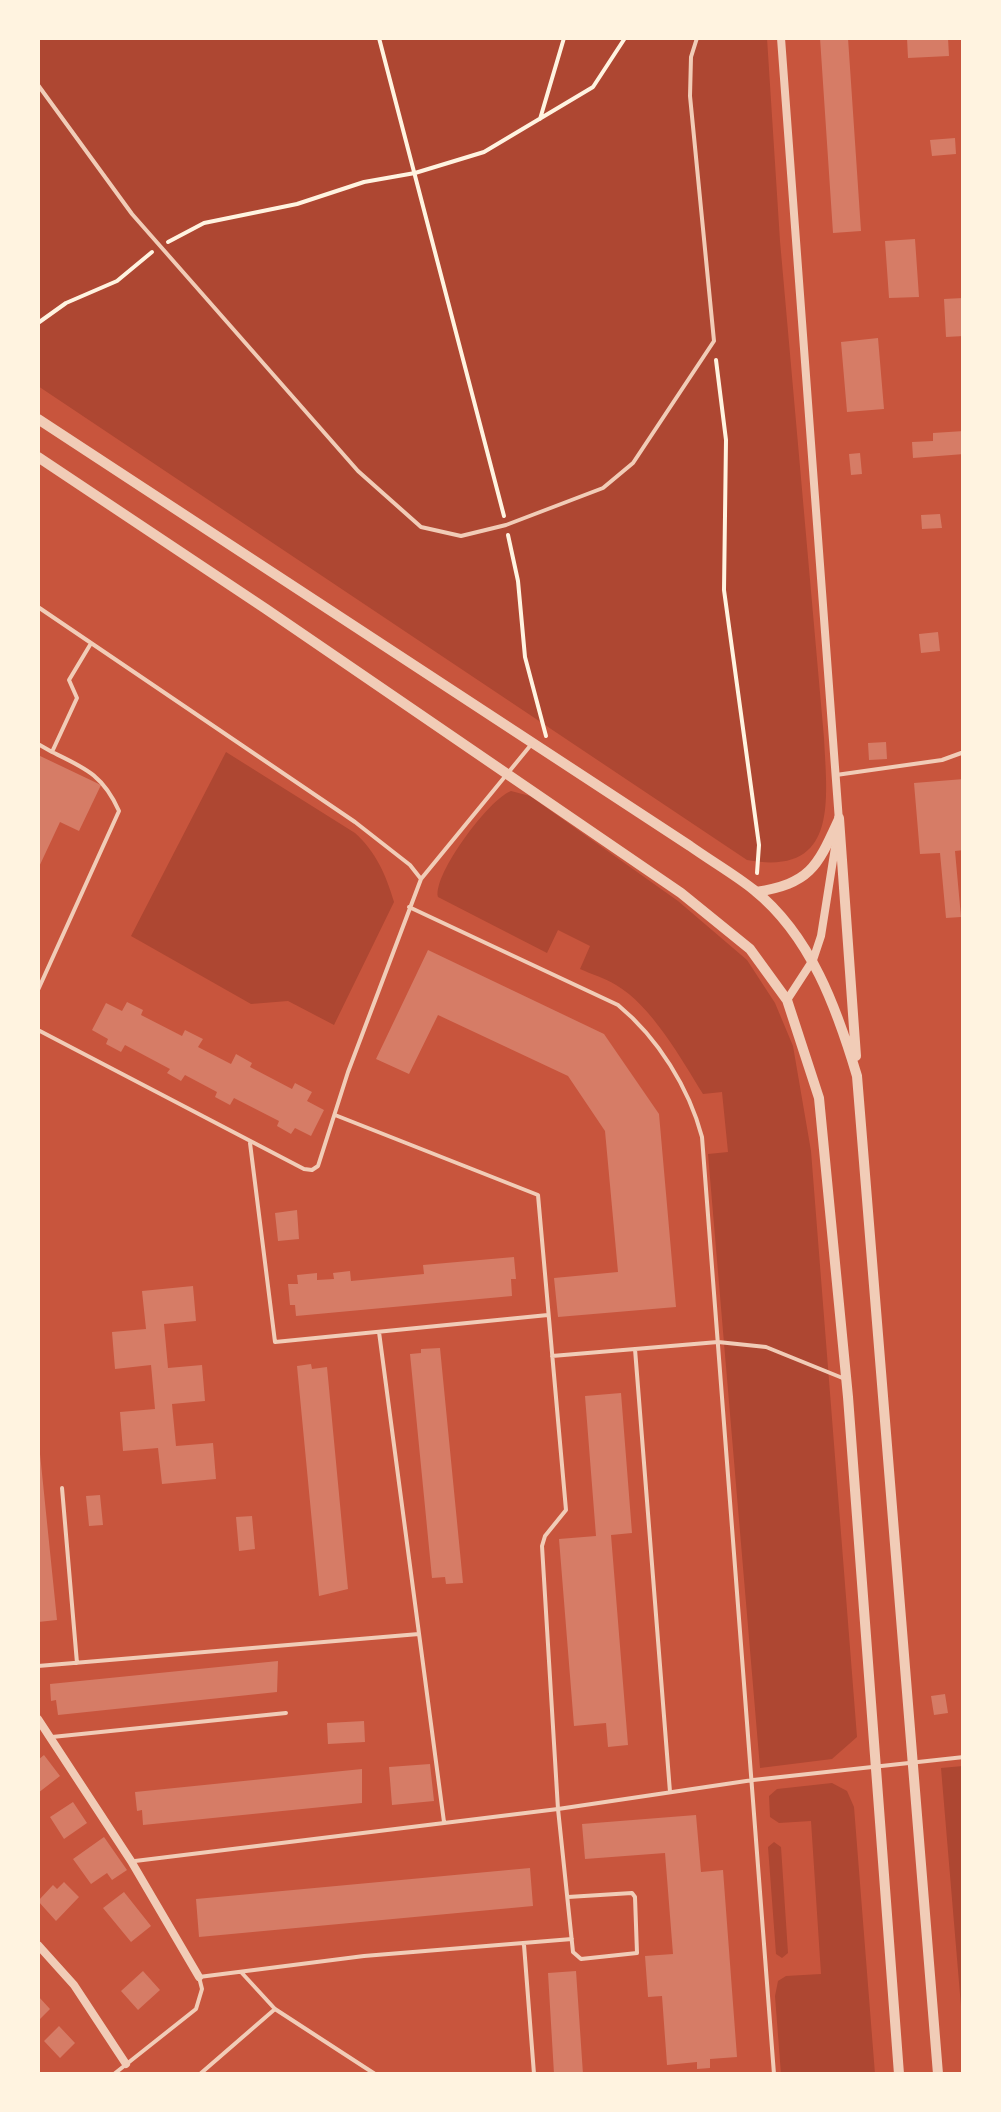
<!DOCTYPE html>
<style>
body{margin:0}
#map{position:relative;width:1001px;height:2112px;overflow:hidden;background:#c8553d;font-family:"Exo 2",sans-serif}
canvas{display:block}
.frame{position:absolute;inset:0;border:40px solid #fff3e0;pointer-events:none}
</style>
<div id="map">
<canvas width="1001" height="2112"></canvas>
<div class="frame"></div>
</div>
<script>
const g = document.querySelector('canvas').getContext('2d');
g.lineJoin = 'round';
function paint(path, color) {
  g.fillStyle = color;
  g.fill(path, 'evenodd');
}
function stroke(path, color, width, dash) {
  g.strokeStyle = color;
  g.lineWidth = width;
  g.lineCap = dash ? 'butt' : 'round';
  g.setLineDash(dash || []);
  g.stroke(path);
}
const green = new Path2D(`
 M38 38H767L780 241 824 738C827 800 839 877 747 860L38 386Z
 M226 752 355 833C376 852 386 875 394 902L334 1025 288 1001 251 1004 131 936Z
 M511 791 530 796 678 901 747 960 775 1003 793 1046 811 1151 857 1737 832 1759 760 1768 708 1154 728 1152 722 1092 703 1094C682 1060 651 1005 616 985 605 978 591 974 580 969L590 946 558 930 547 953 438 897C433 874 489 799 511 791Z
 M963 1766H964L963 2030 941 1768Z
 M832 1783 847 1791 854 1807 875 2074H781L775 1996 778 1981 786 1976 821 1974 811 1821 779 1823 770 1817 769 1796 777 1789Z
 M774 1842 781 1847 788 1953 782 1958 776 1954 768 1847Z`);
const building = new Path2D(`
 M820 38H848L861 231 833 233Z
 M907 38H948L949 56 908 58Z
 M955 138 956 154 932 156 930 140Z
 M915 239 919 297 889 298 885 241Z
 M963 298 964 336 946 337 944 299Z
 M878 338 884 409 847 412 841 342Z
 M964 431V454L913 458 912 442 933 441V433Z
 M860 453 862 474 851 475 849 454Z
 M940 514 942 528 922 529 921 515Z
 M938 632 940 651 921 653 919 634Z
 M886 742 887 759 869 760 868 743Z
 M38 755 101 785 79 831 60 822 38 869Z
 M964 779V850L955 851 961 917 946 918 940 853 920 854 914 783Z
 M428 950 604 1034 659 1114 676 1307 558 1317 554 1278 618 1272 605 1131 568 1076 438 1015 409 1074 376 1059Z
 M127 1002 143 1010 141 1015 182 1036 185 1030 203 1039 198 1047 231 1064 236 1054 252 1063 250 1067 292 1089 295 1083 312 1092 307 1101 324 1110 311 1136 295 1128 291 1134 277 1126 279 1121 234 1098 230 1105 215 1097 217 1092 185 1075 181 1081 167 1073 170 1069 125 1045 121 1052 106 1044 108 1039 92 1030 106 1003 122 1011Z
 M297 1210 299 1239 278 1241 275 1213Z
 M514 1257 516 1279H511L512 1296 296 1316 295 1305H290L288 1284H298L297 1275 317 1273V1280L334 1279 333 1273 350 1271 351 1281 424 1274 423 1265Z
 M193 1286 196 1321 164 1324 168 1368 202 1365 205 1401 172 1404 176 1446 213 1443 216 1479 162 1484 158 1448 123 1451 120 1412 155 1409 151 1365 115 1369 112 1332 146 1329 142 1291Z
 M440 1348 463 1583 446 1584 445 1577 432 1578 410 1354 421 1353V1349Z
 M311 1364 312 1369 327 1367 348 1589 319 1596 297 1366Z
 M621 1393 632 1533 611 1535 628 1745 608 1747 606 1723 574 1726 559 1539 596 1536 585 1396Z
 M38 1454H40L57 1620 38 1622Z
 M100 1495 103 1525 89 1526 86 1496Z
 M252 1516 255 1549 239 1551 236 1517Z
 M278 1661 277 1692 58 1715 56 1700 51 1701 50 1684Z
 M945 1694 948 1713 934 1715 931 1696Z
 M364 1721 365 1742 328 1744 327 1723Z
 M44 1755 60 1776 38 1793V1760Z
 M430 1764 434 1801 392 1805 389 1767Z
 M362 1769V1803L143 1825 142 1810 137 1811 135 1792Z
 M73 1802 87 1823 64 1839 50 1817Z
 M696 1815 701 1872 723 1870 737 2057 710 2059V2068L697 2069V2062L667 2065 662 1996 648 1997 645 1956 673 1954 665 1853 585 1859 582 1824Z
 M104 1837 127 1870 112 1880 107 1873 91 1884 73 1859Z
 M530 1868 533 1906 199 1937 196 1899Z
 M64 1882 79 1897 56 1921 38 1901 53 1885 57 1889Z
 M124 1892 151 1926 131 1942 103 1908Z
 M143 1971 160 1990 138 2010 121 1991Z
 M576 1971 583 2074H554L548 1973Z
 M38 1996 50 2009 38 2021Z
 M59 2026 75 2043 60 2058 44 2041Z`);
const path = new Path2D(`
 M379 38 504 516
 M540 119 564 38
 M168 242 204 223 297 204 364 182 415 173 484 152 593 87 625 38
 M38 323 66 303 117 281 152 252
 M716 360 726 440 724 590 759 845 757 873
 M508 535 518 581 525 657 546 736`);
const service = new Path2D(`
 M38 85 132 214 358 471 421 527 461 536 506 525 603 488 633 463 714 341 690 96 691 57 697 38
 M38 607 355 822 410 865 421 879 530 746
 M38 744 52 752
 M836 775 942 760 964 752
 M409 907 618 1005C658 1038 689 1088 702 1137L774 2074
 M38 990 119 811C103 775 85 768 52 752L77 698 69 680 90 645
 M38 1030 304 1169 312 1170 318 1166 348 1072 421 879
 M335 1115 538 1195 566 1510 545 1536 542 1546 558 1809 573 1952 581 1959 637 1953 635 1897 632 1893 568 1897
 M250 1143 275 1342 548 1315
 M379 1332 444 1822
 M635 1349 670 1792
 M552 1356 718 1342 766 1347 845 1379
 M62 1488 77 1663
 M38 1666 419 1634
 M52 1737 286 1713
 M135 1861 558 1809 753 1780 964 1757
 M524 1945 534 2074
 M241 1972 275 2009 375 2074
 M114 2074 196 2009 202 1989 199 1977 364 1956 572 1939
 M200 2074 275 2009`);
const minor = new Path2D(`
 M781 38 839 821
 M787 1000 813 960 821 936 837 835
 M38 1719 131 1861 199 1977
 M38 1945 74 1985 126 2064`);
const tertiary = new Path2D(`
 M38 419 690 846C711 861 734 874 754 890 811 936 837 1009 857 1076L938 2074
 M38 457 266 609 681 893 750 949 787 1000 819 1098 848 1397 899 2074
 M839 818 856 1056
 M756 892C811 883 817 867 839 819`);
paint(green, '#ae4732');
paint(building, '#d67c66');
stroke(path, '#fff3e0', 4);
stroke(service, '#f1ccb7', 4);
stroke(minor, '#f1ccb7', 8);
stroke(tertiary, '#f1ccb7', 10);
</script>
